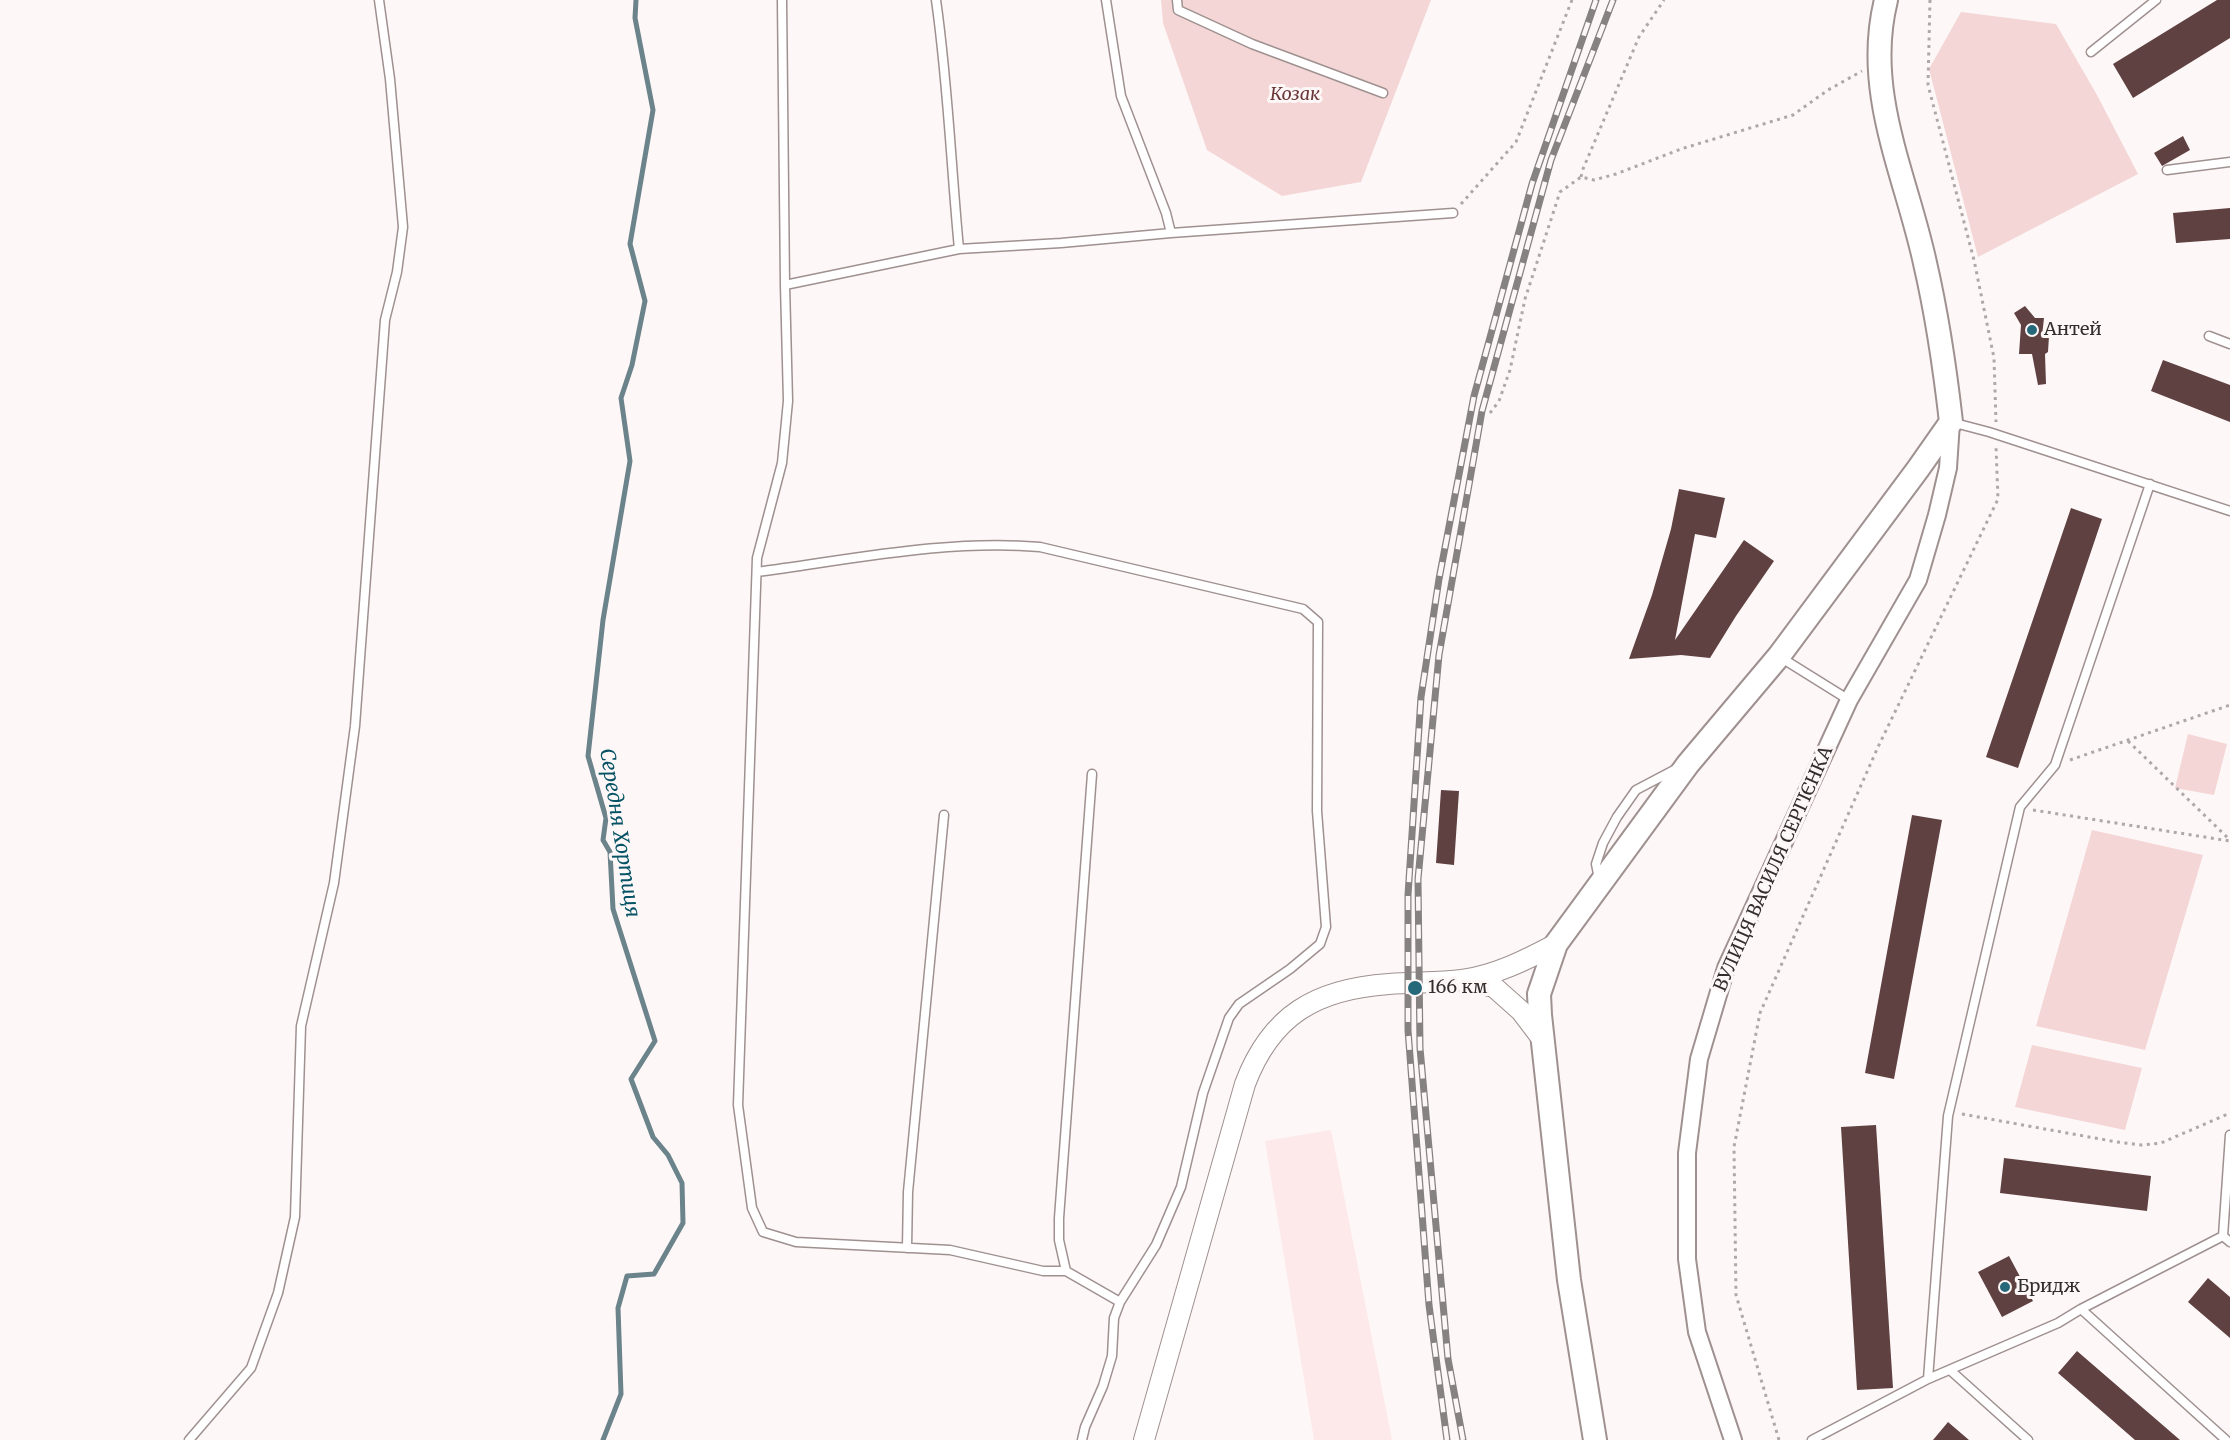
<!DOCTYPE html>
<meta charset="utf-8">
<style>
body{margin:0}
canvas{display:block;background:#fef7f7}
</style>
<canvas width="2230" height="1440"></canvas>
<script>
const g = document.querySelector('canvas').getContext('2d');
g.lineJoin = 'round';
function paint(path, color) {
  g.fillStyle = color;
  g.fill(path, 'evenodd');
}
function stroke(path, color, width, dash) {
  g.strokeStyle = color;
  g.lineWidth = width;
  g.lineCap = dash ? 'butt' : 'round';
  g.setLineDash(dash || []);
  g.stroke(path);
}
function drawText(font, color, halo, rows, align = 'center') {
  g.font = font + ' Merriweather,serif';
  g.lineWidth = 6;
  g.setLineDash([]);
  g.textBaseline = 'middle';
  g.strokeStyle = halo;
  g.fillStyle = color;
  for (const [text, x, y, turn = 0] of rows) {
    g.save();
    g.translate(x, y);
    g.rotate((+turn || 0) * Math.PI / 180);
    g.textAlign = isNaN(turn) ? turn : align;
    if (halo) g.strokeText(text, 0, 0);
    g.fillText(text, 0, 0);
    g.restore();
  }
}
const built = new Path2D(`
 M1331 1130 1392 1440H1314L1265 1141Z`);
const green = new Path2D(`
 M1161 0H1431L1361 182 1282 196 1207 150 1163 23Z
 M1961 12 2056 24 2097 95 2138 174 1978 257 1929 69Z
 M2188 734 2227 744 2214 795 2175 788Z
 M2092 830 2203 855 2145 1050 2036 1026Z
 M2032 1045 2142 1068 2125 1130 2015 1107Z`);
const stream = new Path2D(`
 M603 1440 621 1394 618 1308 627 1276 654 1274 683 1223 682 1183 668 1155 653 1137 631 1079 655 1041 613 909 610 852 603 840 606 818 588 756 603 620 630 461 621 398 632 365 645 301 630 244 653 110 635 18 636 0`);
const building = new Path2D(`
 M2217 0H2230V38L2133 98 2113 64Z
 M2183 136 2190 150 2162 166 2154 153Z
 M2230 208V239L2176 243 2173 213Z
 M2025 306 2035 318H2044L2042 336H2049L2048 352 2045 354 2046 384 2038 385 2032 354H2019L2021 325 2014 313Z
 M2163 360 2230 385V422L2151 391Z
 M1679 489 1725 498 1716 538 1695 534 1675 640 1744 540 1774 561 1736 616 1710 658 1681 655 1629 659 1652 595 1671 529Z
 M2071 508 2102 519 2018 768 1986 757Z
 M1441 790 1459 791 1454 865 1436 863Z
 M1912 815 1942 820 1894 1079 1865 1073Z
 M1876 1125 1893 1388 1857 1390 1841 1127Z
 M2004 1158 2151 1176 2147 1211 2000 1193Z
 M2009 1256 2033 1301 2002 1317 1978 1272Z
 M2208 1278 2230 1297V1338L2188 1302Z
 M2077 1351 2180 1440H2135L2058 1373Z
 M1948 1422 1969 1440H1933Z`);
const path = new Path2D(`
 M1930 0 1928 85 1974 260 1994 358 1996 422
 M1581 177 1583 169 1639 37 1664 0
 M1461 204 1516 142 1572 0
 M1490 413 1499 401 1510 370 1525 299 1560 192 1581 177 1594 180 1616 174 1681 149 1793 115 1828 90 1862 71
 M2128 741 2230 840
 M2070 760 2230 705
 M2033 810 2230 841
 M1962 1114 2117 1142 2142 1145 2161 1143 2230 1113
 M1779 1440 1736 1295 1734 1147 1760 1013 1878 747 1998 499 1996 447`);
const service = new Path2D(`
 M782 0 785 285
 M936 0C948 83 951 166 959 249
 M1106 0 1121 96 1166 213 1171 233 1061 243 959 249 785 285 788 401 782 463 757 558 738 1105 752 1208 763 1232 796 1242 950 1250 1043 1271H1066L1120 1302
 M1177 0 1178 10 1252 44 1383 93
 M2091 52 2156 0
 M2167 170 2230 162
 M1171 233 1453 213
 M2209 336 2230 344
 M1951 422 1989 432 2230 511
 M757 572C849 560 947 539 1040 547L1303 609 1318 622 1317 811 1326 927 1320 944 1290 969 1239 1004 1229 1018 1203 1093 1181 1187 1156 1245 1120 1302 1114 1318 1112 1356 1103 1386 1085 1427 1082 1440
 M1780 657 1849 700
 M1599 879 1596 864 1603 843 1617 817 1636 790 1674 770
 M2223 1236 2230 1242
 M907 1248 908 1192 944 815
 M1066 1271 1059 1240V1218L1092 774
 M2081 1309 2226 1440
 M1950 1370 2028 1440
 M1928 1379 1948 1116 2020 807 2055 765 2150 484
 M189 1440 251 1368 278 1293 295 1217 301 1026 334 883 355 726 385 320 397 272 403 227 390 79 379 0
 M1812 1440 1928 1379 2058 1323 2081 1309 2223 1236 2230 1135`);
const minor = new Path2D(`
 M1733 1440 1697 1332 1687 1259V1153L1699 1059 1726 968 1849 700 1918 580 1937 515 1948 468 1951 422`);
const tertiary = new Path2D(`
 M1466 980 1494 987 1521 1011 1543 1040
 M1144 1440 1245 1084C1271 1015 1316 989 1389 984 1413 982 1438 983 1462 980 1496 975 1526 960 1556 944`);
const secondary = new Path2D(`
 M1595 1440 1569 1280 1540 1015 1539 994 1556 944 1688 764 1779 656 1918 469 1951 422C1945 369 1937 315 1925 263 1906 175 1863 92 1886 0`);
const rail = new Path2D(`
 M1447 1440 1429 1305 1408 1030V895L1421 697 1439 579 1474 396 1532 184 1596 0
 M1463 1440 1448 1359 1420 1048 1418 879 1439 655 1482 411 1551 160 1613 0`);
const markers = [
 [2032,330,6,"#25687a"],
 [1415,988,8,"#25687a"],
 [2005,1287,6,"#25687a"]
];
const parkNames = [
 ["Козак",1295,95]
];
const poiNames = [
 ["Антей",2044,330],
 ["166 км",1428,988],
 ["Бридж",2017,1287]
];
const streetNames = [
 ["ВУЛИЦЯ ВАСИЛЯ СЕРГІЄНКА",1774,869,-66]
];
const waterNames = [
 ["Середня Хортиця",619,833,81]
];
paint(built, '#fde9e9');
paint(green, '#f4d6d6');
stroke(stream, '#6b838a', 5);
paint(building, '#5f4141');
stroke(service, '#9f9190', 11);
stroke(minor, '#9f9190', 20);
stroke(tertiary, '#9f9190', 22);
stroke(secondary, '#9f9190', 26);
stroke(path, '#aea8a8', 3, [3, 4.5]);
stroke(service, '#fff', 8);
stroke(minor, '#fff', 16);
stroke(tertiary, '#fff', 20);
stroke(secondary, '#fff', 22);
stroke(rail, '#878282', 7);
stroke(rail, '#fef7f7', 4.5, [14]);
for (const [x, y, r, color] of markers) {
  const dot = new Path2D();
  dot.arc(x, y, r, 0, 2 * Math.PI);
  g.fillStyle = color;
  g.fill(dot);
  stroke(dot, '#fef7f7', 2);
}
drawText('italic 18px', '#6b3839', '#fef7f7', parkNames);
drawText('18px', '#332e2e', '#fef7f7', poiNames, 'left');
drawText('18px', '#332e2e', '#fef7f7', streetNames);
drawText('italic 20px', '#055365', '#fef7f7', waterNames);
</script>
